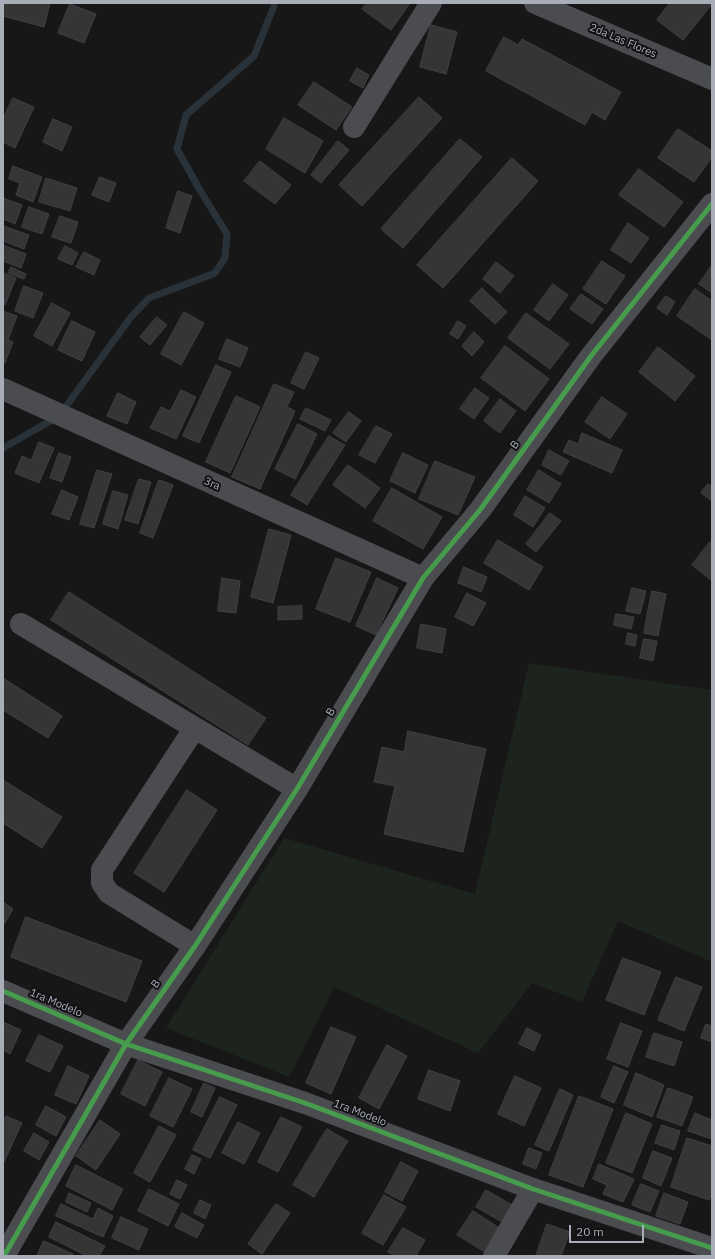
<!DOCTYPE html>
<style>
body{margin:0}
#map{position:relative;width:715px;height:1259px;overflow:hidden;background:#171717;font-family:"IBM Plex Sans",sans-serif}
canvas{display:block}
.frame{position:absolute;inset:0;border:4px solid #a8adb8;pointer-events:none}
.scale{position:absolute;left:569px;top:1225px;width:75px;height:18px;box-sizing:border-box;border:2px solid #a8adb8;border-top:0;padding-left:5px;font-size:12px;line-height:14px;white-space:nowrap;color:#a8adb8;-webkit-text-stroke:3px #111113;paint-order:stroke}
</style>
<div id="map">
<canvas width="715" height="1259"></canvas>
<div class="frame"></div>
<div class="scale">20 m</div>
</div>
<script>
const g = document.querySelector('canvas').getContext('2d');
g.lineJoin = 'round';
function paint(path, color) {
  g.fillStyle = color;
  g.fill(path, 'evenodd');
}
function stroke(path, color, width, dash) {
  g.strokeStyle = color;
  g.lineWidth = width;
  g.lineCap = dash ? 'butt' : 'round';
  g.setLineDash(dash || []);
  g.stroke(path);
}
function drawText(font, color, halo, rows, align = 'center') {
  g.font = font + ' "IBM Plex Sans",sans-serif';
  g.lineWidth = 4;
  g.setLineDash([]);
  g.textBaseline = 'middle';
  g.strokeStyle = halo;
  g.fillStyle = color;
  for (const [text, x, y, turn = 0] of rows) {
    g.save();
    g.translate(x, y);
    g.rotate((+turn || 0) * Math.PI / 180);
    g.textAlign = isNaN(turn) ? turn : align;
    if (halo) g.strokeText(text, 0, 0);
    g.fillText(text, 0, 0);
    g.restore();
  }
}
const green = new Path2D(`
 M529 663 712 690V962L618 921 582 1002 532 983 478 1053 334 987 289 1077 166 1028 284 838 475 894Z`);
const stream = new Path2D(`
 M3 448 59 416 131 317 149 298 215 273 225 258 227 234 201 192 177 149 186 115 254 56 274 6`);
const building = new Path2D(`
 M3 3H50L44 27 3 16Z
 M367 3H410L391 30 362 9Z
 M670 3H712V4L683 40 657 20Z
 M70 4 96 14 84 43 58 33Z
 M431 25 457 32 446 74 420 67Z
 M504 37 518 45 522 39 621 92 605 120 592 112 585 125 486 71Z
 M357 68 369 75 363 88 350 81Z
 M314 82 352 107 336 130 298 105Z
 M419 97 442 118 362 206 339 185Z
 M13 98 34 107 15 148 3 142V119Z
 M284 118 323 141 305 173 266 149Z
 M53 119 72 127 62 151 43 142Z
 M678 129 712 151V157L694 182 658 158Z
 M460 139 482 157 403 248 381 229Z
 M338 141 349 150 321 183 311 175Z
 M512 158 538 181 443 288 417 265Z
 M260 161 291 185 275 204 244 181Z
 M13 166 42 177 33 202 16 195 20 183 9 179Z
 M639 169 683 202 664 227 619 195Z
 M100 177 116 183 109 202 92 195Z
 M46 178 77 188 70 211 39 202Z
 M178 191 192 196 180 233 166 228Z
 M3 198 22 205 15 224 3 219Z
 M29 207 49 214 42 234 22 227Z
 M60 216 78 222 71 243 52 237Z
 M628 223 649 238 631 263 611 250Z
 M3 226 29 235 24 249 3 241Z
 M3 245 26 254 21 268 3 261Z
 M65 246 78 253 72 265 58 259Z
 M84 252 100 260 94 275 76 267Z
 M602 261 625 276 606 304 583 289Z
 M496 262 514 276 500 293 483 279Z
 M712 265V293L699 284Z
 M11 267 26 274 24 279 8 273Z
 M3 273 16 278 5 305 3 304Z
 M553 284 568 295 549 321 534 310Z
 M24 286 43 293 33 318 15 311Z
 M482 288 507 312 495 324 470 301Z
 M695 289 712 301V340L677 316Z
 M581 294 603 309 592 324 570 309Z
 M666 296 675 302 667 315 657 308Z
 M52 303 70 313 52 346 34 336Z
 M3 311 17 316 8 340 13 342 5 363 3 362Z
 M184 312 204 323 181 365 161 354Z
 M526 313 569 344 550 369 508 338Z
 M157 317 167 325 150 345 140 337Z
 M72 321 95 332 82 361 58 350Z
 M458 321 466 326 458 339 450 334Z
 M474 332 484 342 472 356 462 346Z
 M227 339 248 348 240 367 219 359Z
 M505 346 549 379 525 411 481 378Z
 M658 347 695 376 675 401 639 372Z
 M306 352 319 358 304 389 291 383Z
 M216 365 231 372 199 443 183 436Z
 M274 384 294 392 287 407 295 411 260 489 232 477Z
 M475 388 489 398 474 419 460 409Z
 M181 390 196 397 176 439 150 428 161 407 170 411Z
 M118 393 136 402 127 424 107 416Z
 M236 396 260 407 230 473 206 462Z
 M602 397 627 414 610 439 585 422Z
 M500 399 516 411 500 433 484 421Z
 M306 408 331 420 325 431 300 419Z
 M349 412 361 421 346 442 333 433Z
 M298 424 317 434 295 479 275 469Z
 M376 426 392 434 375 463 359 455Z
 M582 433 622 450 612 473 563 452 569 440 578 444Z
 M329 436 345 445 307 505 291 495Z
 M39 442 54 448 39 483 15 473 22 456 31 460Z
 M549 450 569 461 561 475 542 465Z
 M59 453 71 457 62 482 50 478Z
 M403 453 428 465 415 493 390 481Z
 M435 461 475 477 458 515 419 499Z
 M348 465 380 488 365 508 333 485Z
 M97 470 112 474 94 528 80 524Z
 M539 470 561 484 549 503 527 490Z
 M139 479 151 482 138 524 125 520Z
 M159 480 173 485 153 538 140 533Z
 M708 484 712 487V501L701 493Z
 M392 488 442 517 423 549 373 521Z
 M62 490 78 497 69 520 52 514Z
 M113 491 128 495 118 529 103 524Z
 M525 496 545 508 533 527 514 515Z
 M550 513 561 521 536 552 526 544Z
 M269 529 291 535 273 603 251 597Z
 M498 540 543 567 529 590 484 563Z
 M710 542 712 544V581L692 565Z
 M336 558 371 572 350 622 316 609Z
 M464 567 487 577 481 592 458 583Z
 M222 578 240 581 236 613 218 611Z
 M377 578 398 588 376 635 356 626Z
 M632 588 646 591 640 614 626 611Z
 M652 591 666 594 658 636 644 633Z
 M69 592 266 718 248 745 51 620Z
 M467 593 486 603 473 626 455 617Z
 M302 606V619L278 620V607Z
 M616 614 634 617 631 629 614 625Z
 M421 624 446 629 442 653 417 648Z
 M628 633 637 635 635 646 626 644Z
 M644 639 657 641 653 661 640 658Z
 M3 678 62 716 48 738 3 710Z
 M408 731 486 749 463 852 384 834 395 786 374 782 382 747 404 752Z
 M3 780 62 817 42 848 3 823Z
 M187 790 217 810 164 892 134 873Z
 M3 902 13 909 3 926Z
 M26 917 142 961 126 1002 11 957Z
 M623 958 661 972 644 1015 606 1000Z
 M676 977 702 987 684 1031 658 1020Z
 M3 1022 21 1030 10 1054 3 1050Z
 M621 1023 642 1031 628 1067 607 1059Z
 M706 1024 712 1026V1042L701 1038Z
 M331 1027 356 1037 331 1094 306 1083Z
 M527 1028 541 1035 534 1051 519 1044Z
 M654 1033 682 1042 674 1066 646 1057Z
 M39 1035 63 1046 50 1072 26 1061Z
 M387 1045 407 1056 379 1109 359 1098Z
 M138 1060 162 1072 145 1106 121 1094Z
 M68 1066 89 1076 76 1104 55 1095Z
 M614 1066 628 1072 614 1103 601 1097Z
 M429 1070 460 1081 450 1111 418 1099Z
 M636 1073 664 1085 652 1117 624 1105Z
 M515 1076 541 1088 524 1126 498 1114Z
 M169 1078 192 1089 173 1127 150 1116Z
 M204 1083 215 1088 202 1117 191 1112Z
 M668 1088 693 1097 682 1126 657 1117Z
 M560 1089 573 1095 549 1151 535 1145Z
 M579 1096 613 1109 583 1187 549 1175Z
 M220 1097 237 1105 210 1158 193 1150Z
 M46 1106 66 1117 56 1136 36 1125Z
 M626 1113 652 1124 632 1173 606 1163Z
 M695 1113 712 1120V1139L688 1131Z
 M6 1116 22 1123 3 1164V1123Z
 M281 1117 302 1127 278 1172 258 1162Z
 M100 1120 120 1134 96 1170 76 1156Z
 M238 1122 260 1133 244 1164 222 1153Z
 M662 1125 680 1131 674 1150 655 1143Z
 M159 1126 176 1135 150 1182 134 1173Z
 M327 1129 348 1141 314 1197 293 1185Z
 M34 1133 49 1142 39 1160 24 1151Z
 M687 1138 712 1146V1192L709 1200 671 1187Z
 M529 1148 542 1153 536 1169 523 1164Z
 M653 1151 672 1158 661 1186 643 1178Z
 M192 1155 201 1159 194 1174 185 1169Z
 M401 1162 418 1171 402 1201 385 1192Z
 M599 1164 634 1179 623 1202 603 1194 607 1185 593 1179Z
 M76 1165 123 1189 112 1210 66 1186Z
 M177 1180 187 1185 180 1199 170 1194Z
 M641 1184 659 1191 650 1212 632 1205Z
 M149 1189 179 1204 168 1226 138 1211Z
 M486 1190 512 1205 502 1222 476 1207Z
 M69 1193 91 1203 87 1212 66 1202Z
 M664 1193 688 1202 680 1224 656 1216Z
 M384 1195 406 1207 383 1245 362 1233Z
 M200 1200 211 1205 205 1219 194 1213Z
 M61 1204 93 1219 98 1208 113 1216 103 1237 56 1216Z
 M276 1204 290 1213 262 1254 248 1244Z
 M473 1211 498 1227 483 1251 457 1235Z
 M182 1213 204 1225 197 1238 175 1227Z
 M121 1217 148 1229 139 1250 112 1238Z
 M56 1222 105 1246 99 1256H87L49 1237Z
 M547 1224 570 1232 561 1256H536Z
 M403 1228 425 1240 416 1256H395L388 1252Z
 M44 1241 73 1254 72 1256H37Z`);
const minor = new Path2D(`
 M535 3 712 79
 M354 127 431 3
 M3 389 423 578
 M21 624 297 789
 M194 729 102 870V883L109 893 195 946
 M3 991 126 1044 305 1103 533 1189 712 1248
 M4 1256 126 1044 195 946 297 789 423 578 480 510 591 356 712 204
 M494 1256 533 1189`);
const cycleway = new Path2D(`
 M3 991 126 1044 305 1103 533 1189 712 1248
 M4 1256 126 1044 195 946 297 789 423 578 480 510 591 356 712 204`);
const streetNames = [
 ["2da Las Flores",623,41,23],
 ["B",515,445,-54],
 ["3ra",212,484,24],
 ["B",331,712,-59],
 ["B",156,984,-55],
 ["1ra Modelo",56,1003,23],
 ["1ra Modelo",360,1113,21]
];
paint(green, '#1d241e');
stroke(stream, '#2a3239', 7);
paint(building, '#353536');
stroke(building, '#3f4043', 1);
stroke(minor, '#4b4c50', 22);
stroke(cycleway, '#469c4c', 5);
drawText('11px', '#a8adb8', '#111113', streetNames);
</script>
